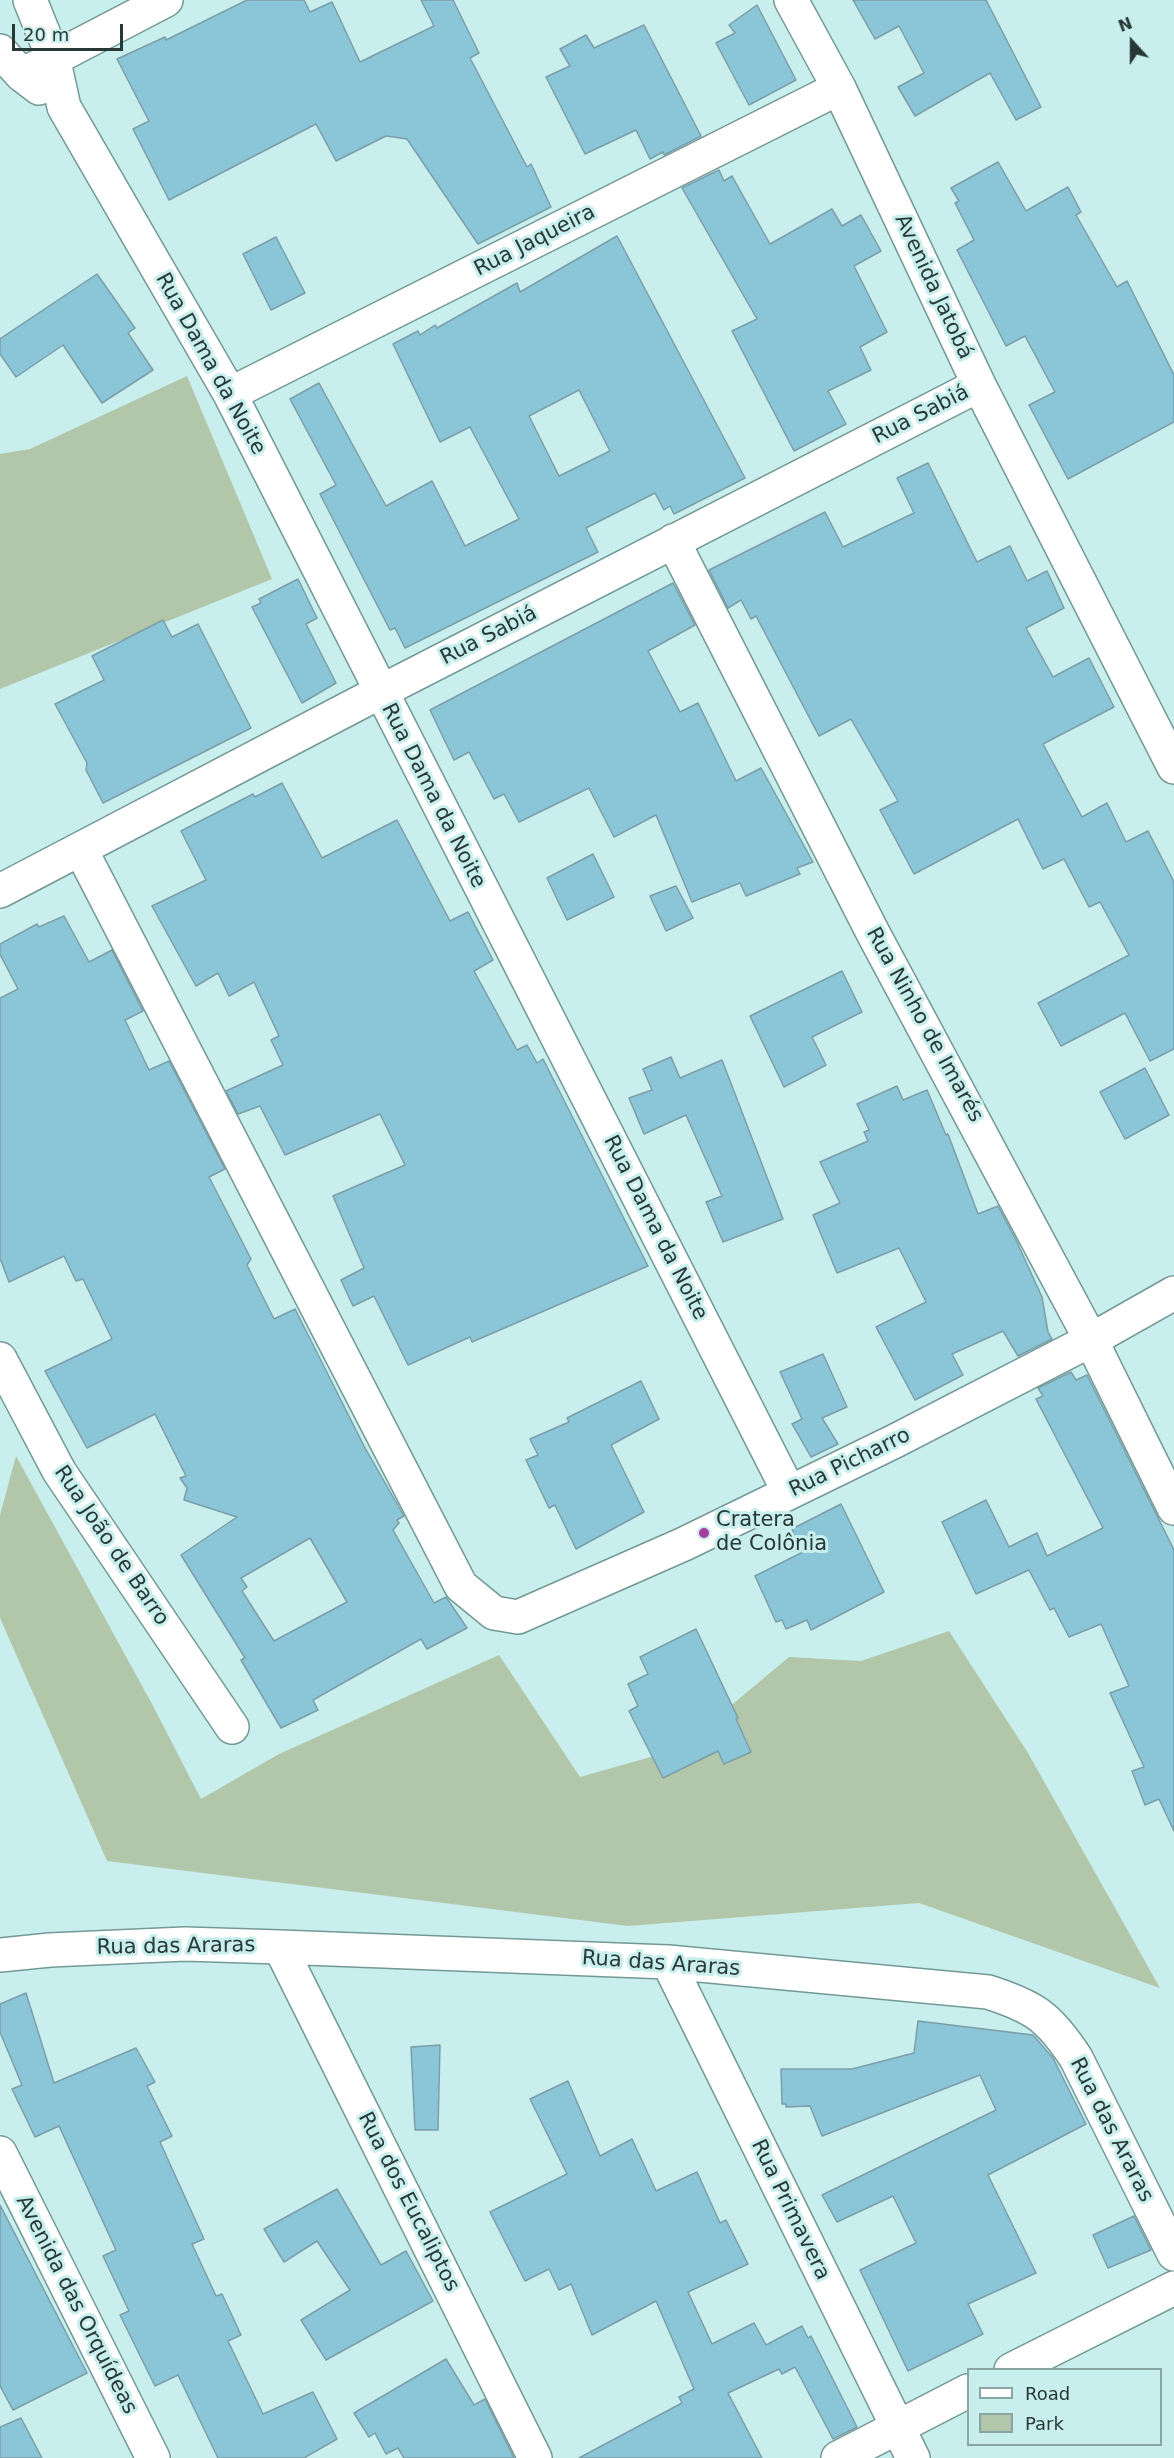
<!DOCTYPE html>
<meta charset="utf-8">
<style>
body{margin:0}
#map{position:relative;width:1174px;height:2458px;overflow:hidden;background:#c8efed;font-family:"DejaVu Sans",sans-serif}
canvas{display:block}
.legend{position:absolute;left:967px;top:2368px;width:195px;height:78px;box-sizing:border-box;background:#c8efed;border:2px solid #88a6a4;margin:0;padding:8px 10px;list-style:none;font-size:18px;color:#283836}
.legend li{display:flex;align-items:center;gap:12px;height:30px}
.legend b{width:30px;border:2px solid #88a6a4}
.north{position:absolute;left:1102px;top:12px;width:60px;height:60px;-webkit-text-stroke:4px #c8efed;paint-order:stroke;rotate:339deg;font-size:16px;font-weight:700;line-height:24px;text-align:center;color:#283836}
.north::after{content:'';display:block;margin:auto;width:21px;height:27px;background:#283836;clip-path:polygon(50% 0,100% 100%,50% 72%,0 100%)}
.scale{position:absolute;left:12px;top:24px;width:111px;height:27px;box-sizing:border-box;border:3px solid #283836;border-top:0;padding-left:8px;font-size:18px;line-height:21px;white-space:nowrap;color:#283836;-webkit-text-stroke:4px #c8efed;paint-order:stroke}
</style>
<div id="map">
<canvas width="1174" height="2458"></canvas>
<ul class="legend">
<li><b style="height:8px;background:#fff"></b>Road</li>
<li><b style="height:16px;background:#b2c7a9"></b>Park</li>
</ul>
<div class="north">N</div>
<div class="scale">20 m</div>
</div>
<script>
const g = document.querySelector('canvas').getContext('2d');
g.lineJoin = 'round';
function paint(path, color) {
  g.fillStyle = color;
  g.fill(path, 'evenodd');
}
function stroke(path, color, width, dash) {
  g.strokeStyle = color;
  g.lineWidth = width;
  g.lineCap = dash ? 'butt' : 'round';
  g.setLineDash(dash || []);
  g.stroke(path);
}
function drawText(font, color, halo, rows, align = 'center') {
  g.font = font + ' "DejaVu Sans",sans-serif';
  g.lineWidth = 6;
  g.setLineDash([]);
  g.textBaseline = 'middle';
  g.strokeStyle = halo;
  g.fillStyle = color;
  for (const [text, x, y, turn = 0] of rows) {
    g.save();
    g.translate(x, y);
    g.rotate((+turn || 0) * Math.PI / 180);
    g.textAlign = isNaN(turn) ? turn : align;
    if (halo) g.strokeText(text, 0, 0);
    g.fillText(text, 0, 0);
    g.restore();
  }
}
const green = new Path2D(`
 M187 376 272 579 0 689V454L30 449Z
 M16 1456 152 1704 201 1799 279 1754 499 1655 580 1777 679 1749 789 1657 861 1661 949 1631 1028 1753 1160 1988 919 1903 628 1926 107 1861 0 1618V1515Z`);
const building = new Path2D(`
 M247 0H304L310 12 332 2 360 62 434 26 421 0H453L479 53 470 58 527 167 531 164 551 207 478 244 407 139 386 136 336 161 316 124 169 200 133 129 149 121 117 59 165 37 166 40Z
 M853 0H986L1041 107 1016 120 990 73 915 116 898 87 924 73 899 26 875 39Z
 M757 5 796 80 749 105 716 43 735 33 729 25Z
 M644 25 701 136 664 155 663 152 650 159 636 130 585 154 546 77 570 66 560 49 586 35 594 48Z
 M998 162 1026 211 1068 187 1081 212 1076 215 1117 287 1127 281 1174 375V422L1068 479 1029 405 1055 392 1025 336 1006 346 957 250 974 240 955 203 959 201 951 188Z
 M719 170 724 181 732 176 770 244 832 209 842 226 861 215 881 251 854 266 887 332 860 347 871 370 828 391 846 424 794 451 732 331 757 319 682 188Z
 M617 236 745 478 674 514 670 506 664 510 655 493 586 528 598 552 405 648 395 628 390 630 320 494 336 485 290 399 319 383 386 506 432 481 465 546 519 519 470 427 440 442 393 344 418 331 420 335 435 325 437 328 517 283 520 292ZM579 390 610 451 559 476 529 416Z
 M276 237 305 293 271 310 243 254Z
 M97 274 135 328 128 333 153 370 102 403 63 345 16 377 0 354V339Z
 M928 463 977 562 1010 546 1027 581 1047 571 1064 608 1026 628 1053 677 1089 658 1114 707 1043 744 1082 817 1107 803 1126 842 1148 831 1174 882V1049L1150 1061 1125 1013 1061 1046 1038 1003 1129 955 1100 902 1089 907 1064 859 1043 869 1018 819 914 874 880 810 898 801 851 719 819 736 756 616 751 619 741 600 728 608 709 570 825 512 843 547 914 513 897 478Z
 M298 579 317 618 306 624 336 683 302 703 252 607 261 603 259 599Z
 M673 583 695 625 648 651 680 712 698 703 736 781 761 768 813 862 797 868 800 874 746 896 740 883 692 902 656 815 614 837 589 788 519 822 504 794 494 799 469 752 454 760 430 710Z
 M163 620 172 637 198 624 251 728 103 803 86 770 87 763 55 704 104 680 92 656Z
 M282 783 322 858 397 820 450 921 468 912 493 960 474 971 517 1050 527 1045 537 1063 543 1059 648 1266 472 1342 470 1337 408 1365 374 1296 353 1306 341 1280 364 1268 333 1196 405 1165 380 1114 285 1155 260 1106 238 1114 226 1091 283 1065 271 1040 279 1036 254 982 229 996 218 973 196 986 152 906 206 880 181 831 253 794 255 797Z
 M593 854 614 897 567 920 547 878Z
 M676 886 693 918 666 931 650 896Z
 M64 916 89 962 112 950 143 1011 125 1020 149 1070 169 1061 225 1169 209 1177 251 1259 247 1265 274 1319 295 1309 364 1446 404 1516 397 1520 399 1523 393 1530 434 1603 446 1597 467 1628 427 1649 421 1639 313 1700 318 1710 281 1728 241 1660 245 1658 181 1555 237 1517 184 1500 187 1488 180 1478 186 1476 155 1414 87 1448 45 1371 112 1339 83 1279 76 1281 64 1256 9 1282 0 1258V998L18 989 0 954V944L37 924 39 927ZM310 1538 347 1602 274 1641 242 1591 247 1587 241 1578Z
 M842 971 862 1012 812 1037 826 1065 784 1087 750 1016Z
 M671 1057 680 1078 722 1060 783 1219 723 1242 706 1202 722 1196 686 1115 644 1134 629 1098 652 1090 643 1069Z
 M1145 1068 1169 1115 1125 1139 1100 1092Z
 M897 1086 903 1100 927 1090 946 1135 948 1134 978 1214 998 1206 1016 1240 1042 1297 1048 1332 1052 1339 1018 1356 1003 1331 952 1354 963 1375 915 1400 876 1327 926 1302 899 1248 837 1273 813 1215 840 1203 820 1162 868 1141 864 1132 869 1130 857 1104Z
 M823 1354 847 1407 822 1418 838 1444 811 1457 792 1424 802 1419 780 1372Z
 M1071 1372 1076 1380 1087 1375 1174 1550V1831L1159 1799 1145 1805 1132 1771 1144 1767 1110 1693 1129 1686 1101 1624 1069 1637 1054 1608 1050 1610 1029 1570 976 1594 942 1522 986 1500 1009 1547 1037 1533 1047 1556 1103 1528 1036 1399 1043 1396 1038 1388Z
 M641 1381 659 1419 611 1445 644 1512 576 1549 555 1505 549 1508 526 1460 538 1455 530 1439 569 1422 567 1418Z
 M841 1504 884 1592 811 1630 807 1620 786 1629 782 1620 776 1622 755 1576 801 1553 792 1529Z
 M696 1629 738 1718 736 1719 751 1752 724 1764 718 1751 663 1778 629 1711 638 1706 628 1684 648 1674 640 1657Z
 M26 1993 54 2083 136 2048 155 2082 147 2086 172 2136 160 2142 204 2239 192 2244 216 2296 222 2294 241 2335 228 2341 263 2414 313 2392 337 2439 304 2458H218L178 2375 155 2386 120 2315 129 2311 103 2256 116 2250 59 2126 35 2137 12 2089 22 2085 0 2032V2004Z
 M918 2021 1033 2035 1053 2058 1086 2124 988 2175 1036 2273 968 2304 983 2334 908 2371 860 2270 916 2243 893 2196 837 2222 822 2195 996 2110 980 2075 822 2136 810 2106 786 2107V2104H782L781 2069H852L914 2053Z
 M440 2045 438 2130H415L411 2047Z
 M568 2081 600 2156 632 2139 656 2191 697 2172 720 2223 726 2220 748 2264 688 2292 712 2344 754 2323 766 2345 802 2326 808 2338 811 2336 857 2427 833 2439 795 2367 782 2374 779 2369 728 2393 762 2458H579L682 2403 679 2397 694 2389 656 2301 592 2335 571 2284 559 2290 549 2269 525 2281 490 2212 567 2174 530 2099Z
 M337 2189 381 2265 406 2251 433 2301 326 2360 301 2320 350 2290 317 2241 284 2262 264 2229Z
 M0 2205 87 2373 13 2410 0 2386Z
 M1134 2216 1151 2250 1108 2268 1093 2235Z
 M446 2359 474 2405 485 2399 514 2458H404L398 2448 386 2454 375 2433 369 2437 354 2413Z
 M21 2418 42 2458H0V2427Z`);
const minor = new Path2D(`
 M30 0 53 57 64 107 230 394 789 1492
 M791 0 839 88 979 385 1174 767
 M0 51 22 75 39 88
 M22 75 166 0
 M230 394 839 88
 M673 541 873 933 1091 1340 1174 1508
 M81 850 461 1586 494 1613 518 1617 684 1544 895 1441 1091 1340 1174 1293
 M0 891 380 692 979 385
 M0 1359 59 1471 232 1727
 M280 1947 535 2458
 M0 1955 50 1950 185 1944 280 1947 668 1962 988 1992C1035 2007 1049 2017 1076 2058L1174 2254
 M668 1962 913 2458
 M0 2153 153 2458
 M1011 2370 1174 2288
 M838 2458 968 2391`);
const markers = [
 [704,1533,6,"#a63d9f"]
];
const streetNames = [
 ["Rua Jaqueira",535,241,-27],
 ["Avenida Jatobá",933,287,65],
 ["Rua Dama da Noite",210,364,61],
 ["Rua Sabiá",921,415,-27],
 ["Rua Sabiá",489,636,-27],
 ["Rua Dama da Noite",433,796,63],
 ["Rua Ninho de Imarés",924,1025,61],
 ["Rua Dama da Noite",655,1228,63],
 ["Rua Picharro",850,1463,-26],
 ["Rua João de Barro",111,1546,56],
 ["Rua das Araras",176,1947,-1],
 ["Rua das Araras",661,1964,4],
 ["Rua das Araras",1111,2130,63],
 ["Rua dos Eucaliptos",408,2202,63],
 ["Rua Primavera",790,2210,64],
 ["Avenida das Orquídeas",76,2305,63]
];
const poiNames = [
 ["Cratera",716,1521],
 ["de Colônia",716,1545]
];
paint(green, '#b2c7a9');
paint(building, '#8bc6d8');
stroke(building, '#7c9ea9', 1.5);
stroke(minor, '#739996', 36);
stroke(minor, '#fff', 33);
for (const [x, y, r, color] of markers) {
  const dot = new Path2D();
  dot.arc(x, y, r, 0, 2 * Math.PI);
  g.fillStyle = color;
  g.fill(dot);
  stroke(dot, '#c8efed', 2);
}
drawText('21px', '#283836', '#c8efed', streetNames);
drawText('21px', '#283836', '#c8efed', poiNames, 'left');
</script>
